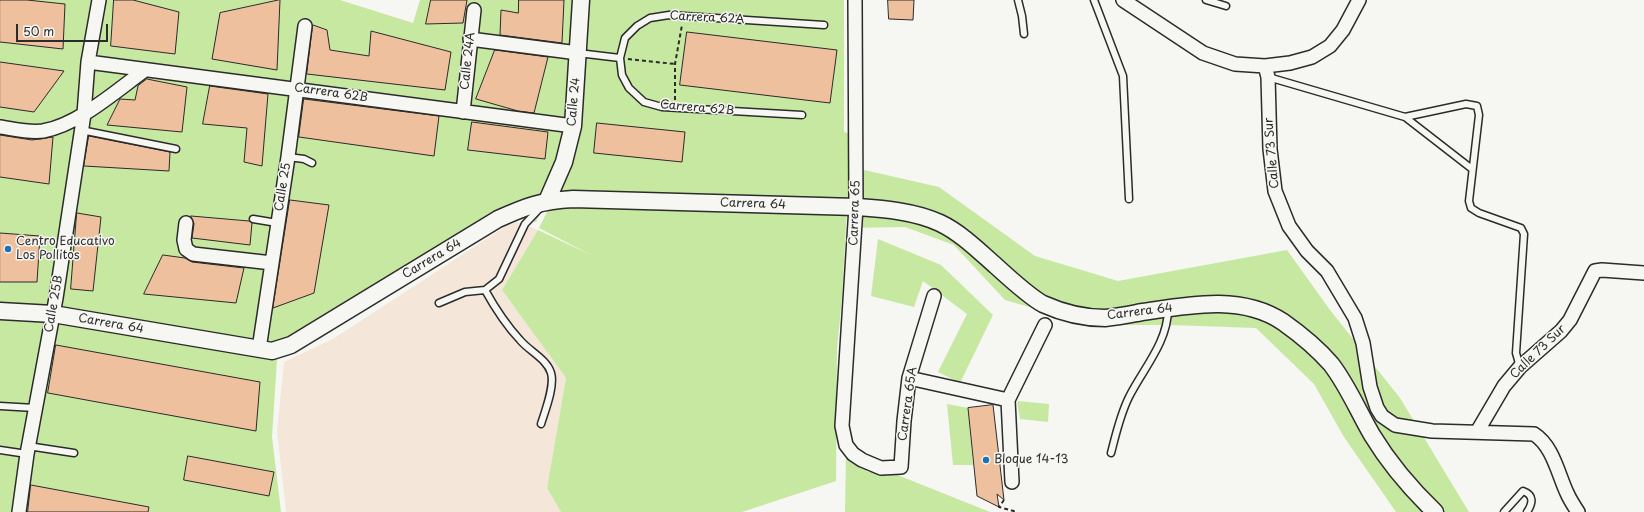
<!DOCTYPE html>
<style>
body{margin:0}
#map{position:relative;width:1644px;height:512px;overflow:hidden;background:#f6f6f2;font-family:"Playpen Sans",sans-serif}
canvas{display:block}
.scale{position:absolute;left:16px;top:24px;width:92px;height:18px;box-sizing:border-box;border:2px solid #2b2b2b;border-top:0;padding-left:5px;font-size:12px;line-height:14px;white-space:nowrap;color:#2b2b2b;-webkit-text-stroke:3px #f6f6f2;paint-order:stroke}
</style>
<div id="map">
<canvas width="1644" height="512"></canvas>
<div class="scale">50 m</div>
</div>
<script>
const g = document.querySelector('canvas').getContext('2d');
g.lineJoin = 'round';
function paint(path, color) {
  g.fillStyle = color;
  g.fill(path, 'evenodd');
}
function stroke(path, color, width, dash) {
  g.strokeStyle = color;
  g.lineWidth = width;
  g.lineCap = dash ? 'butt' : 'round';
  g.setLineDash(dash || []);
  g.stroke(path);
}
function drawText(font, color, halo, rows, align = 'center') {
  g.font = font + ' "Playpen Sans",sans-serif';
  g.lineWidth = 3;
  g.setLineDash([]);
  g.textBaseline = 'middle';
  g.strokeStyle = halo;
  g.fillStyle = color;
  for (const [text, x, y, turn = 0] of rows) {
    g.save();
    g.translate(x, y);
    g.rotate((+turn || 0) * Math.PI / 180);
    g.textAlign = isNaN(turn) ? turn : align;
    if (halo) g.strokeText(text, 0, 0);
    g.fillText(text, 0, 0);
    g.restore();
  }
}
const built = new Path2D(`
 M514 221 538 230 502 290 566 378 547 488 561 512H286L277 431 284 362 333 339Z`);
const green = new Path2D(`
 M0 0H340L413 23 420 0H844V132L848 133V191L842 297 837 349 836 481 742 512H561L547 488 566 378 502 290 538 230 593 256 539 228 552 202 565 182 556 181 536 222 511 217 319 339 277 359 272 437 281 512H0Z
 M851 167 939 187 1035 256 1118 281 1287 250 1330 310 1400 398 1469 512H1396L1344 437 1314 384 1256 328 1170 325H1092L1005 300 954 245 905 227 848 228Z
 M878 239 941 265 993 315 960 383 938 372 967 314 923 281 914 307 871 296Z
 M1017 401 1049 404 1048 422 1020 419Z
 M947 404 968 408 973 465H953Z
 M846 453 868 472 885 470 990 512H845Z`);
const building = new Path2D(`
 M0 0H27L65 4 63 49 0 42Z
 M114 0H133L179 12 175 54 111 46Z
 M280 0 277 70 212 59 220 13Z
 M431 0H467L463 23 426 24Z
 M519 0H564L562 43 500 35 501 10 518 13Z
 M888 0H914L913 20 889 19Z
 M313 25 327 30 330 50 369 56 371 31 451 52 445 90 307 74Z
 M687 32 837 50 830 103 680 85Z
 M495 50 548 57 534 113 518 111 476 99Z
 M0 62 64 71 34 112 0 107Z
 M147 79 187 87 182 132 107 125 120 99 135 100 138 86Z
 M210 86 268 94 262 166 244 162 247 128 203 124Z
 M304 99 439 116 434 156 299 137Z
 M472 122 548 132 545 159 468 150Z
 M597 123 685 132 682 162 594 153Z
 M0 135 32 140 53 137 49 184 0 177Z
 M89 136 170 152 169 171 84 166Z
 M290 200 329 205 314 293 273 308Z
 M77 213 101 217 93 291 71 289Z
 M191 216 249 221 252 223 250 245 192 238 194 224Z
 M0 233 40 236 37 282H0Z
 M163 255 185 258 192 262 244 268 236 303 144 294Z
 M56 345 260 382 256 431 48 393Z
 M993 405 1004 500 997 494 999 507 977 496 968 408Z
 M188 456 274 472 269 496 184 480Z
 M31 485 149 507 148 512H28Z`);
const path = new Path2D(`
 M628 59 675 64
 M675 100V64L682 25
 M1004 500 999 507 1017 512`);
const service = new Path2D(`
 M1018 0 1022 16 1024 34
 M1094 0 1123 76 1129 199
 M1206 0 1226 6
 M578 53 620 58 625 38 637 26 650 18 669 15 824 25
 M620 58 622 75 629 88 644 102 662 107 802 115
 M1268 77 1405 117 1472 169
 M1405 117 1466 104 1477 106 1479 115 1469 201 1471 208 1479 213 1521 228 1524 234 1516 353 1520 367
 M81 130 176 149
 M288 157 304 159 312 163
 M253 219 277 223
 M485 290C495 308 506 325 520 340 529 351 547 359 551 373 555 386 545 411 541 424
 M439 303 465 292 485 290 499 279 525 224 541 207
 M0 406 35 408
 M28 446 74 453
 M0 450 27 454
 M1111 453C1116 434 1120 415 1129 397 1143 369 1168 342 1168 309
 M1504 512 1523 491C1534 495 1533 503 1527 512`);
const minor = new Path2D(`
 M855 0 856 207 842 426 846 445 853 454 862 460 881 468 901 467 904 421 909 378 934 296
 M1123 0 1203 53 1235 64 1265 66 1290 63 1312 57 1330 46 1343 30 1359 0
 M470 39 578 53
 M88 62 573 126
 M1265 66 1268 77 1270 149 1275 191 1289 226 1307 251 1327 271 1355 318 1363 343 1370 387 1377 408 1382 416 1395 425 1432 431 1534 434C1553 446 1558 474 1567 493 1570 500 1574 506 1578 512
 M463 112 474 10
 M0 127C14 129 29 133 43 131 78 125 116 91 145 70
 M186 223 184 240 186 249 193 254 272 263
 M259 349 288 157 305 26
 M909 378 1008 400
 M1477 432 1504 386 1520 367 1561 331 1570 320 1595 271 1602 270 1644 273
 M1012 482 1008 400 1045 325
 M19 512 27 454 56 298 84 114 88 62 99 0`);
const tertiary = new Path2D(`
 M547 201 564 162 573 126 581 0
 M0 311 53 314 272 351 291 345 498 219C527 206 540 201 573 199L856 207C884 209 914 211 940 223 961 233 979 251 996 266 1008 277 1030 297 1043 304 1063 313 1084 318 1105 318 1116 317 1127 315 1137 313 1184 306 1240 293 1283 322 1300 334 1317 348 1331 364 1348 386 1358 411 1372 435 1389 463 1411 489 1435 512`);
const markers = [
 [8,249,4,"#1f6fb2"],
 [986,460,4,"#1f6fb2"]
];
const streetNames = [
 ["Carrera 62A",707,18,3],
 ["Calle 24A",468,61,-84],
 ["Carrera 62B",331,93,8],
 ["Calle 24",574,102,-85],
 ["Carrera 62B",697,108,5],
 ["Calle 73 Sur",1272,153,-95],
 ["Calle 25",283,187,-81],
 ["Carrera 64",753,204,2],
 ["Carrera 65",855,213,-88],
 ["Carrera 64",432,259,-31],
 ["Calle 25B",54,304,-80],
 ["Carrera 64",1140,312,-7],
 ["Carrera 64",111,324,10],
 ["Calle 73 Sur",1538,352,-44],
 ["Carrera 65A",908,404,-82]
];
const poiNames = [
 ["Centro Educativo",16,242],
 ["Los Pollitos",16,256],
 ["Bloque 14-13",994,460]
];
paint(built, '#f4e6d8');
paint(green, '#c7e8a1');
paint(building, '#eec09d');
stroke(building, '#2b2b2b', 1);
stroke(service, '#2b2b2b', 9);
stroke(minor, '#2b2b2b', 16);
stroke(tertiary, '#2b2b2b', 19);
stroke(path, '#2b2b2b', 2, [4, 3]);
stroke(service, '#f6f6f2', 6);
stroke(minor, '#f6f6f2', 13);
stroke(tertiary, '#f6f6f2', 16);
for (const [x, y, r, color] of markers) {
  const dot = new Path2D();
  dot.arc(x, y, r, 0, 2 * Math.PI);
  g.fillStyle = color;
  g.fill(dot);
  stroke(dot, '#f6f6f2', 1.5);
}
drawText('12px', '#2b2b2b', '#f6f6f2', streetNames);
drawText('12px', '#2b2b2b', '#f6f6f2', poiNames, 'left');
</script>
